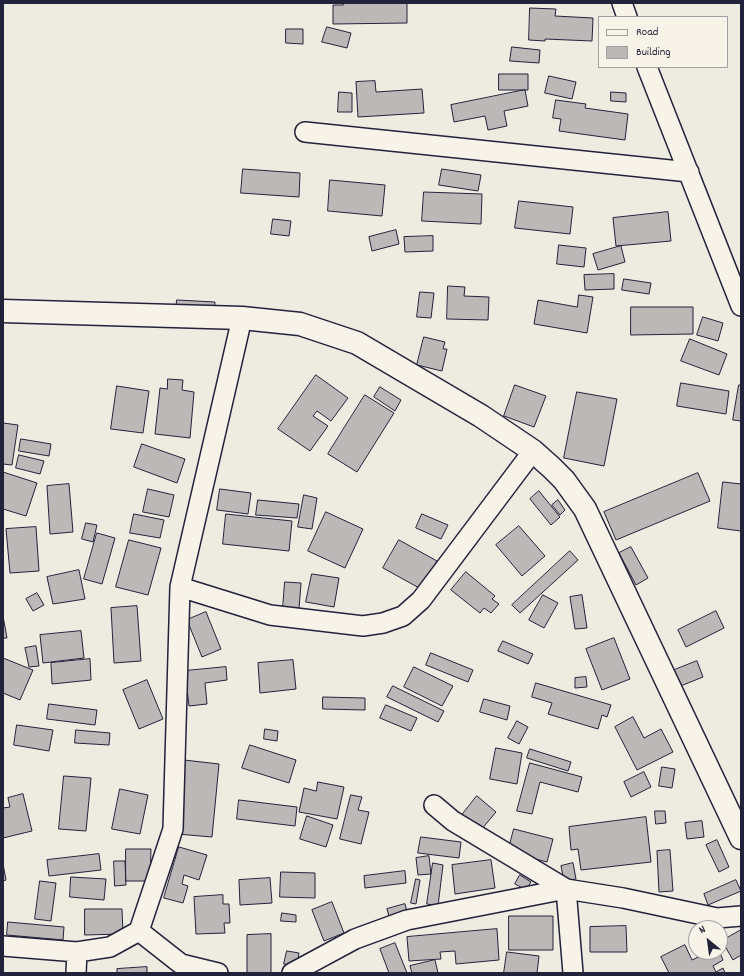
<!DOCTYPE html>
<style>
body{margin:0}
#map{position:relative;width:744px;height:976px;overflow:hidden;background:#eeebe1;font-family:Dekko,sans-serif}
canvas{display:block}
.frame{position:absolute;inset:0;border:4px solid #22223b;pointer-events:none}
.legend{position:absolute;left:598px;top:16px;width:130px;height:52px;box-sizing:border-box;background:#f7f3e8;border:1px solid #a29fa3;margin:0;padding:5px 7px;list-style:none;font-size:12px;color:#22223b}
.legend li{display:flex;align-items:center;gap:8px;height:20px}
.legend b{width:20px;border:1px solid #a29fa3}
.north{position:absolute;left:688px;top:920px;width:40px;height:40px;box-sizing:border-box;background:#f7f3e8;border:1px solid #a29fa3;border-radius:50%;rotate:331deg;font-size:11px;font-weight:700;line-height:16px;text-align:center;color:#22223b}
.north::after{content:'';display:block;margin:auto;width:14px;height:18px;background:#22223b;clip-path:polygon(50% 0,100% 100%,50% 72%,0 100%)}
</style>
<div id="map">
<canvas width="744" height="976"></canvas>
<div class="frame"></div>
<ul class="legend">
<li><b style="height:5px;background:#f7f3e8"></b>Road</li>
<li><b style="height:11px;background:#bbb8b7"></b>Building</li>
</ul>
<div class="north">N</div>
</div>
<script>
const g = document.querySelector('canvas').getContext('2d');
g.lineJoin = 'round';
function paint(path, color) {
  g.fillStyle = color;
  g.fill(path, 'evenodd');
}
function stroke(path, color, width, dash) {
  g.strokeStyle = color;
  g.lineWidth = width;
  g.lineCap = dash ? 'butt' : 'round';
  g.setLineDash(dash || []);
  g.stroke(path);
}
const building = new Path2D(`
 M343 3H407V23L333 24V5H343Z
 M530 8 556 9 555 16 593 18 592 41 545 39V41L529 40Z
 M327 27 351 33 347 48 322 42Z
 M286 29H303V44L286 43Z
 M512 47 540 50 539 63 510 61Z
 M499 74H528V90H499Z
 M549 76 576 82 572 99 545 93Z
 M375 81 376 92 422 89 424 113 358 117 356 82Z
 M525 90 528 106 504 111 507 126 488 130 485 116 454 122 451 105Z
 M339 92 352 93V112H338Z
 M611 92 626 93V102L611 101Z
 M556 100 586 104 585 108 628 114 625 140 559 131 561 119 553 118Z
 M243 169 300 173 299 197 241 193Z
 M442 169 481 175 478 191 439 185Z
 M330 180 385 185 382 216 328 211Z
 M424 192 482 194 481 224 422 221Z
 M519 201 573 207 570 234 515 228Z
 M668 212 671 241 616 246 613 218Z
 M273 219 291 221 289 236 271 234Z
 M396 230 399 244 372 251 369 237Z
 M433 236V251L405 252 404 237Z
 M559 245 586 248 584 267 557 264Z
 M621 246 625 262 598 270 593 254Z
 M614 274V289L585 290 584 275Z
 M624 279 651 283 649 294 622 290Z
 M448 286 465 287 464 296 489 297 488 320 447 319Z
 M420 292 434 293 431 318 417 317Z
 M579 295 593 297 587 333 534 324 538 300 577 307Z
 M177 300 215 302 214 313 176 311Z
 M631 307H693V334L631 335Z
 M703 317 723 323 718 341 697 335Z
 M424 337 445 342 443 349H447L442 371 417 365Z
 M690 339 727 354 719 375 681 361Z
 M316 375 348 398 331 421 317 411 313 416 328 426 310 451 278 429Z
 M168 379 183 380 182 390 194 392 190 438 155 434 160 388 167 389Z
 M681 383 729 391 726 414 677 406Z
 M515 385 546 396 534 427 504 416Z
 M739 385H741V421L733 420Z
 M117 386 149 391 143 433 111 429Z
 M380 387 401 400 395 411 374 397Z
 M577 392 617 399 604 466 564 458Z
 M365 395 394 413 357 472 328 454Z
 M3 423 18 425 12 465 3 464Z
 M21 439 51 444 49 456 19 451Z
 M142 444 185 459 177 483 134 467Z
 M19 455 44 461 40 474 16 468Z
 M3 472 37 483 26 516 3 509Z
 M698 473 710 501 616 540 604 512Z
 M723 482 741 484V531L718 528Z
 M69 484 73 532 50 534 47 486Z
 M148 489 174 495 169 517 143 512Z
 M220 489 251 493 248 514 217 510Z
 M539 491 560 517 551 525 530 499Z
 M304 495 317 498 312 529 298 527Z
 M258 500 299 504 297 518 256 515Z
 M558 500 565 510 560 515 552 505Z
 M326 512 363 529 345 568 308 551Z
 M134 514 164 520 160 538 130 533Z
 M226 514 292 521 289 551 223 544Z
 M422 514 448 525 441 539 416 528Z
 M86 523 97 525 93 542 82 539Z
 M519 526 545 556 522 576 496 545Z
 M36 527 39 571 10 573 6 529Z
 M97 533 115 538 102 584 84 579Z
 M129 540 161 548 148 595 116 587Z
 M399 540 437 561 421 589 383 568Z
 M631 547 648 578 636 585 619 553Z
 M570 551 578 560 520 613 512 605Z
 M79 570 85 599 53 604 47 577Z
 M466 572 495 596 492 599 499 604 491 613 484 608 480 613 451 590Z
 M312 574 339 578 334 607 306 602Z
 M285 582 301 583 299 609 283 608Z
 M37 593 44 605 33 611 26 599Z
 M543 595 558 603 544 628 529 620Z
 M582 595 587 628 575 629 570 597Z
 M137 606 141 661 114 663 111 608Z
 M716 611 724 628 686 647 678 630Z
 M206 612 221 649 202 657 187 620Z
 M3 616 7 638H3Z
 M81 631 84 658 43 663 40 635Z
 M614 638 630 679 602 690 586 649Z
 M503 641 533 654 528 664 498 651Z
 M36 646 39 666 29 667 25 648Z
 M431 653 473 670 468 682 426 665Z
 M3 658 33 670 20 700 3 693Z
 M90 659 91 680 52 684 51 663Z
 M293 660 296 689 260 693 258 663Z
 M697 661 703 677 678 687 672 671Z
 M226 667 227 680 205 683 207 704 189 706 185 671Z
 M414 667 453 686 442 706 404 687Z
 M586 677 587 687 575 688V678Z
 M147 680 163 719 139 729 123 690Z
 M536 683 611 705 607 717 602 715 598 729 548 714 552 703 532 697Z
 M393 686 444 711 438 722 387 697Z
 M323 697 365 698V710L323 709Z
 M484 699 510 706 507 720 480 712Z
 M49 704 97 710 95 725 47 719Z
 M386 705 417 718 411 731 380 718Z
 M633 717 644 738 661 729 673 752 637 770 615 727Z
 M517 721 528 727 519 744 508 738Z
 M17 725 53 730 49 751 14 745Z
 M265 729 278 731 277 741 264 739Z
 M76 730 110 733 109 745 75 743Z
 M250 745 296 760 289 783 242 768Z
 M496 748 522 753 517 784 490 779Z
 M530 749 571 762 568 771 527 758Z
 M184 760 219 764 212 837 177 834Z
 M530 763 582 777 578 792 540 782 532 814 517 811Z
 M662 767 675 769 672 788 659 786Z
 M644 772 651 787 631 797 624 782Z
 M64 776 91 778 86 831 59 829Z
 M318 782 344 787 337 819 299 812 304 788 316 791Z
 M120 789 148 795 140 834 112 829Z
 M23 794 32 831 3 838V808L10 807 8 798Z
 M351 795 362 797 358 810 369 812 361 844 340 839Z
 M477 796 496 812 481 830 462 815Z
 M239 800 297 807 295 826 237 819Z
 M655 811H665L666 823 656 824Z
 M307 816 333 825 326 847 300 839Z
 M646 817 651 862 581 870 578 849 571 850 569 827Z
 M702 821 704 837 687 839 685 823Z
 M514 829 553 839 547 862 508 852Z
 M421 837 461 842 459 858 418 853Z
 M717 840 729 867 719 872 706 845Z
 M179 847 207 855 199 880 184 875 182 884 188 886 183 903 164 898Z
 M126 849H151L150 881H126Z
 M670 850 673 891 659 892 657 851Z
 M99 854 101 870 49 876 47 860Z
 M429 856 431 874 418 875 416 858Z
 M491 860 495 888 455 894 452 865Z
 M114 861H125L126 885 115 886Z
 M433 863 443 865 438 906 427 904Z
 M573 863 576 879 564 881 561 866Z
 M3 864 6 880 3 881Z
 M405 871 406 883 365 888 364 876Z
 M281 872 315 873V898L280 897Z
 M520 875 531 882 526 890 515 884Z
 M71 877 106 879 104 900 70 897Z
 M270 878 272 903 240 905 239 880Z
 M416 879 420 880 416 904 411 903Z
 M736 880 741 891 708 905 704 894Z
 M40 881 56 883 51 921 35 919Z
 M223 895V904H229L230 923H224L225 933 196 934 194 897Z
 M332 902 344 933 324 941 312 910Z
 M405 904 408 915 390 920 387 909Z
 M85 909H122L123 934 85 935Z
 M282 913 296 915V922L281 921Z
 M509 916H553V950H509Z
 M8 922 64 927 63 940 7 935Z
 M626 926 627 952H590V927Z
 M497 929 499 960 456 964 455 951 440 952 441 959 409 961 407 937Z
 M741 930V955L733 960 722 941Z
 M271 934V973H247V935Z
 M395 943 407 973H389L380 949Z
 M685 945 692 960 707 953 710 958 720 953 723 960 713 966 716 972 723 968 725 973H669L661 957Z
 M287 951 299 953 297 966 284 964Z
 M507 952 539 956 537 973H504Z
 M435 960 438 973H412L410 966Z
 M147 967V973H117V969Z`);
const minor = new Path2D(`
 M622 3 627 17
 M647 67 741 306
 M305 132 689 172
 M180 587 270 615 363 626 383 623 403 616 421 600 533 451
 M434 805 453 821 566 889 573 973
 M139 931 173 829 180 587 242 318
 M3 946 77 952
 M76 973 77 952 110 947 139 931 181 964 218 973
 M292 973 355 939 407 920 566 889 623 898 717 918 741 916`);
const tertiary = new Path2D(`
 M3 311 242 318 300 324 357 343 481 416 533 451 552 468 564 480 585 509 741 838`);
paint(building, '#bbb8b7');
stroke(building, '#22223b', 1);
stroke(minor, '#22223b', 22);
stroke(tertiary, '#22223b', 25);
stroke(minor, '#f7f3e8', 19);
stroke(tertiary, '#f7f3e8', 22);
</script>
